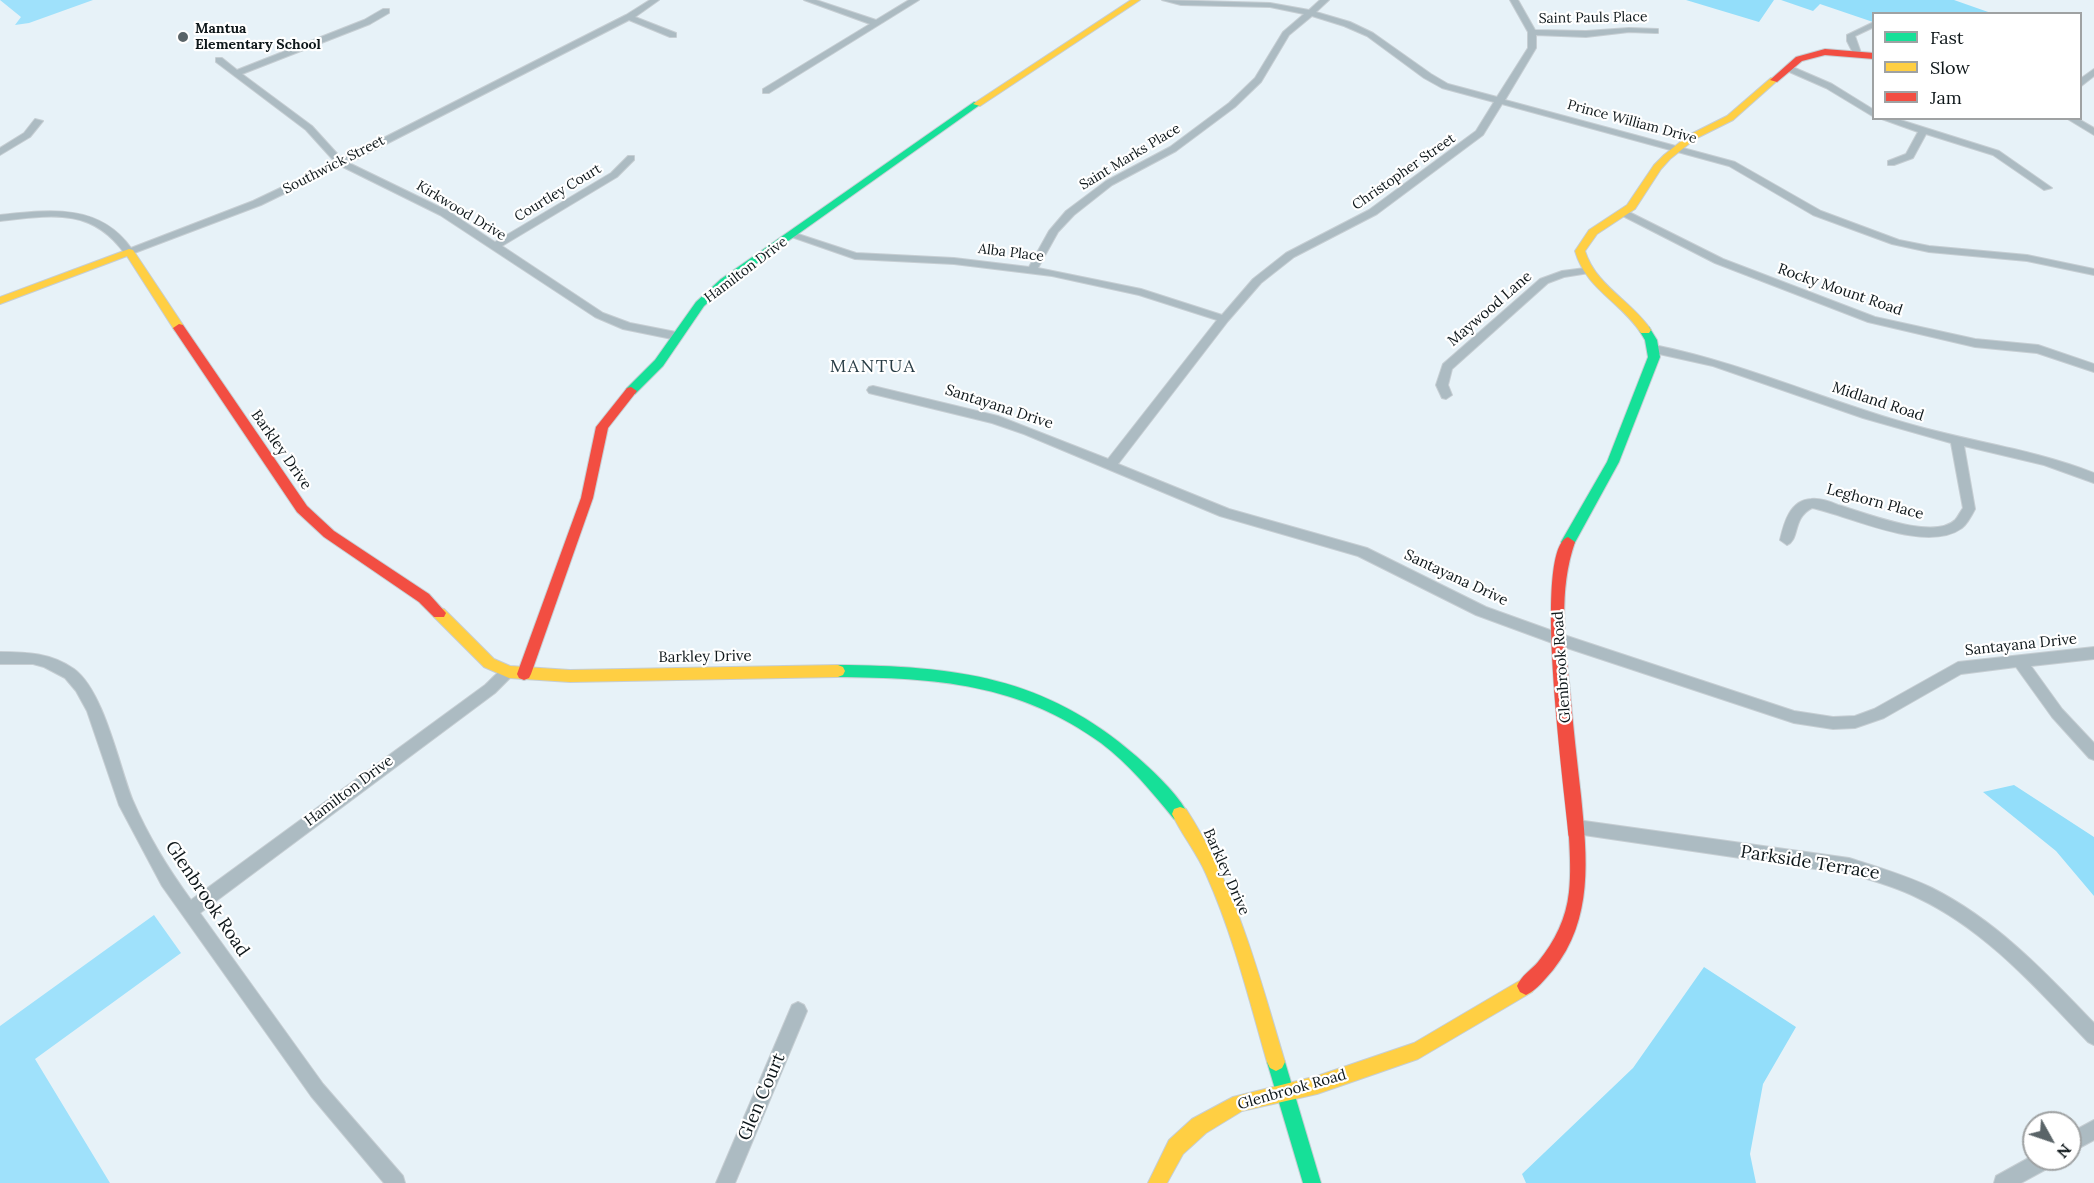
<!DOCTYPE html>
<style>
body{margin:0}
#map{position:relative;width:2094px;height:1183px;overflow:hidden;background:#e7f2f8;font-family:Lora,serif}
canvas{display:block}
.legend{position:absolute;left:1872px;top:12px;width:210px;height:108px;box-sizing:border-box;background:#fff;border:2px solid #9fa2a3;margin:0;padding:8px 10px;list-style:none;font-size:18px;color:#0e171a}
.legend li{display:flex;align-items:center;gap:12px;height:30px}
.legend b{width:30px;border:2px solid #9fa2a3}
.north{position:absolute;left:2022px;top:1111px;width:60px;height:60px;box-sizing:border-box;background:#fff;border:2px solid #9fa2a3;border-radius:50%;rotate:130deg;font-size:16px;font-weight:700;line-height:24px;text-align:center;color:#0e171a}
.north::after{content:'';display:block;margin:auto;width:21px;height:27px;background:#5a6468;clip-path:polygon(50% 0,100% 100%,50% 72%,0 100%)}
</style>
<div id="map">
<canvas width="2094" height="1183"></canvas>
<ul class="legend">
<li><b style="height:8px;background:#16e098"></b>Fast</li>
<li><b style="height:8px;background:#ffcf43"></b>Slow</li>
<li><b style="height:8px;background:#f24e42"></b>Jam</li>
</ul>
<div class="north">N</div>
</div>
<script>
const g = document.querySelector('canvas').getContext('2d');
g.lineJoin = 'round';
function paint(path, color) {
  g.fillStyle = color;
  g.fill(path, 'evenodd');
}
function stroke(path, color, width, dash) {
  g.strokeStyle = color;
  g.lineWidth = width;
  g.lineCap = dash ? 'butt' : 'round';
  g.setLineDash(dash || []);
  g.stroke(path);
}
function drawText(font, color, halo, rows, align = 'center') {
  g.font = font + ' Lora,serif';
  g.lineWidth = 4.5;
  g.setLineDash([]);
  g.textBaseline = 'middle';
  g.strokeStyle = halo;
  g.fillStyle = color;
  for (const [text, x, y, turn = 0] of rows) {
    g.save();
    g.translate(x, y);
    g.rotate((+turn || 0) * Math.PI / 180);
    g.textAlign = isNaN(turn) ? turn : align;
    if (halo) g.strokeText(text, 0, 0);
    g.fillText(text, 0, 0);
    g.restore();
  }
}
const green = new Path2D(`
 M0 0H93L29 23 15 25 21 17Z
 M154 915 181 953 35 1059 110 1183H0V1026Z`);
const forest = new Path2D(`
 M1686 0H1774L1759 22Z
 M1781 0H1954L1991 13 1874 14 1873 22 1820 4 1813 11Z
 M2014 785 2094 837V896L2056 851 1983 792Z
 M1704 967 1796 1027 1763 1084 1750 1154 1756 1183H1526L1522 1174 1633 1068Z`);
const street = new Path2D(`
 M650 0H659L635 17 676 33V37H670L629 20 349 163 448 211 495 242 611 173 628 156H634V160L617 177 502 246 603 313 630 323 681 333V339L677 340 623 329 595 317 440 215 341 166 261 205 129 255 125 254C92 207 51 215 0 221V215C49 210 99 203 131 248L253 201 335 162 306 130 216 62V58H222L237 70 364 20 383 9H389V13L370 24 242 74 312 126 342 159 626 15Z
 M804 0H816L876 20 909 0H919L769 93H763V89L870 24Z
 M1162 0 1270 3 1309 10 1320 0H1329L1316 12 1350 22 1373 33 1431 74 1448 84 1497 97 1528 48V32L1510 0H1518L1535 30 1586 31 1629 28 1658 29V33H1655L1629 32 1586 37 1536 35V48L1505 100 1735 162 1821 211 1899 240 1929 246 2027 255 2094 269V275L2027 261 1929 252 1892 244 1813 215 1729 166 1502 104 1483 135 1377 214 1294 257 1261 283 1228 321 1118 464 1229 509 1367 548 1486 607 1564 635 1794 711 1833 717 1855 716 1874 709 1958 662 2094 647V659L2031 666 2062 709 2094 743V760L2089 758 2052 717 2016 667 1961 674 1884 718 1855 728 1833 729 1794 723 1555 644 1476 615 1358 556 1220 516 1024 434 992 423 869 393 867 390 869 387 873 386 998 416 1108 459 1217 320 1139 295 1052 276 954 264 855 259 786 235 787 233H795L856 253 954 258 1029 267 1049 231 1066 211 1106 181 1170 147 1229 103 1255 78 1283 32 1304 14 1270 7 1181 5ZM1312 16 1344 26 1367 36 1424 78 1442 88 1494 102 1476 131 1369 210 1286 253 1253 279 1222 315 1141 289 1038 268 1058 232 1074 215 1112 185 1176 151 1235 107 1261 82 1289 35Z
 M1874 22V27L1855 36 1861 53 1854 55 1847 41V35Z
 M1788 65 1832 84 1874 110V117L1826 88 1785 70 1784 68Z
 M2094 69V76L2080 87V79Z
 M1879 118H1894L1999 151 2052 188 2044 190 1993 155 1926 134 1913 158 1894 165H1888V161L1906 154 1918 132Z
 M2066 118H2077L2094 128V135Z
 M35 119 43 121 30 137 0 155V148L24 133Z
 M1623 209 1723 259 1875 317 1975 339 2038 345 2094 364V372L2037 353 1975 347 1868 322 1715 263 1619 214 1618 212Z
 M1585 268 1589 269V273L1564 277 1548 283 1452 369 1448 385 1452 395 1446 399 1442 398 1436 385 1443 364 1540 279 1562 271Z
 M1654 345C1739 362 1817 397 1899 421 1964 441 2031 448 2094 473V483L2044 465 1964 446 1975 509C1972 515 1967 524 1962 528 1926 554 1851 516 1812 508 1792 518 1800 540 1787 545L1780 540C1784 523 1790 500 1811 499 1820 498 1831 502 1838 505 1864 512 1933 541 1955 520 1958 517 1960 512 1963 508L1951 443 1863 418 1713 366 1650 352V346Z
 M0 652C27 652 51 653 74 669 104 691 119 766 133 801 148 836 169 870 191 900L485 685C493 678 503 664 514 668L516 672 495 693 200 913 323 1084 403 1176 405 1183H384L311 1096 162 886 119 805 87 711 76 691 65 678 44 667 33 664H0Z
 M1577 820 1849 858C1877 867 1905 875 1932 888 1996 920 2045 972 2094 1023V1045L2088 1042C2037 989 1986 930 1918 898 1896 887 1872 880 1849 874L1577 834 1571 832 1569 827 1571 822Z
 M798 1002 804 1005 807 1011 735 1183H716L792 1005Z
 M2094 1120V1140L2070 1153V1133Z
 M2034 1155V1159H2054L2052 1166 2021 1183H1994L1996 1176Z`);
const fast = new Path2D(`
 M974 102 981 104 729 283 704 306 663 366 635 394H627L625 391 627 388 655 360 696 302 721 279Z
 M1645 326 1649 327 1657 340 1660 357 1619 462 1573 546H1563L1561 542 1607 462 1648 357 1645 340 1639 330Z
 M838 665C954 666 1045 676 1136 756 1152 770 1179 795 1188 814L1186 819 1180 821 1174 819C1152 792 1129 764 1101 743 1018 683 936 678 838 677L833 675 831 671 833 667Z
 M1276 1053 1282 1056 1285 1062 1321 1183H1303L1267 1062 1270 1056Z`);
const slow = new Path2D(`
 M1131 0H1140L980 106 973 104Z
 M1771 78 1778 80 1733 120 1695 139 1670 159 1661 169 1635 209 1597 234 1585 251C1596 286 1631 300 1651 330L1649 333H1641C1620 301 1586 289 1575 251L1589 230 1627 205 1654 165 1664 155 1689 135 1727 116Z
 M129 249 133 250 183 325V331H175L127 256 0 304V297Z
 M439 608 444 609 494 659 510 666 570 670 838 665 843 667 845 671 843 675 838 677 570 682 509 678 484 667 434 617 432 613 434 609Z
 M1180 807 1186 809C1236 886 1259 975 1285 1062L1282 1068 1276 1071 1270 1068 1267 1062C1249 999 1233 934 1206 874 1197 853 1182 835 1172 814L1174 809Z
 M1526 977 1532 980 1535 986 1532 992 1418 1059 1317 1094 1242 1111 1206 1133 1183 1154 1167 1183H1148L1169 1140 1192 1119 1233 1097 1317 1076 1414 1043Z`);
const jam = new Path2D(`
 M1825 49 1874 53V59L1825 55 1802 61 1777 82 1770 80 1796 57Z
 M179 324 183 325 307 506 334 531 429 594 446 613 444 617H434L419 602 324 537 297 512 173 328Z
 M631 387 637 391 608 428 593 498 531 674 529 678 524 680 519 678 517 674 581 498 596 427 627 388Z
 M1568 537 1575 542C1558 591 1565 641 1570 691 1573 726 1577 761 1581 796 1587 857 1594 919 1553 970 1545 979 1537 990 1526 995L1520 992 1517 986C1521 976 1531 970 1538 962 1555 941 1566 919 1569 892 1571 874 1570 855 1569 837 1566 798 1531 549 1568 537Z`);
const markers = [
 [183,37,6,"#5a6468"]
];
const farStreetnames = [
 ["Saint Pauls Place",1593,18,-1],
 ["Prince William Drive",1632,122,15],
 ["Saint Marks Place",1130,157,-31],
 ["Southwick Street",334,165,-27],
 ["Christopher Street",1404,172,-35],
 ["Courtley Court",558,193,-31],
 ["Kirkwood Drive",461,211,31],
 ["Alba Place",1011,253,7],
 ["Hamilton Drive",746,270,-37]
];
const farPoinames = [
 ["Mantua",195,29],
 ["Elementary School",195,45]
];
const streetNames = [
 ["Rocky Mount Road",1840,290,19],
 ["Maywood Lane",1490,309,-41],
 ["Midland Road",1878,402,18],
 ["Santayana Drive",999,407,18],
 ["Barkley Drive",281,450,55],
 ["Leghorn Place",1875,502,15],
 ["Santayana Drive",1456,578,25],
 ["Santayana Drive",2021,645,-6],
 ["Barkley Drive",705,657,-1],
 ["Glenbrook Road",1562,667,-94],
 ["Hamilton Drive",349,791,-37],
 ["Barkley Drive",1226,872,66],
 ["Glenbrook Road",1292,1090,-16]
];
const quarterNames = [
 ["MANTUA",873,367]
];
const nearStreetnames = [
 ["Parkside Terrace",1810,863,9],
 ["Glenbrook Road",207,899,56],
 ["Glen Court",762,1097,-67]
];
paint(green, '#9fe1fb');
paint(forest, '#93defa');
stroke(street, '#c6ced3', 2);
stroke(fast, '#c6ced3', 2);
stroke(slow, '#c6ced3', 2);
stroke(jam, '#c6ced3', 2);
paint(street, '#acbbc2');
paint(fast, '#16e098');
paint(slow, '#ffcf43');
paint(jam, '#f24e42');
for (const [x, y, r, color] of markers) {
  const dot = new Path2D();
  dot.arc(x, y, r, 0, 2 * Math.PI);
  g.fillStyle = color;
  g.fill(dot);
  stroke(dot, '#fff', 2);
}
drawText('14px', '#0e171a', '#fff', farStreetnames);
drawText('bold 14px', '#0e171a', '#fff', farPoinames, 'left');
drawText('15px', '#0e171a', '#fff', streetNames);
g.letterSpacing = '1.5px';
drawText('18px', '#263b44', '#fff', quarterNames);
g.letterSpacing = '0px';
drawText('18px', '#0e171a', '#fff', nearStreetnames);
</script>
